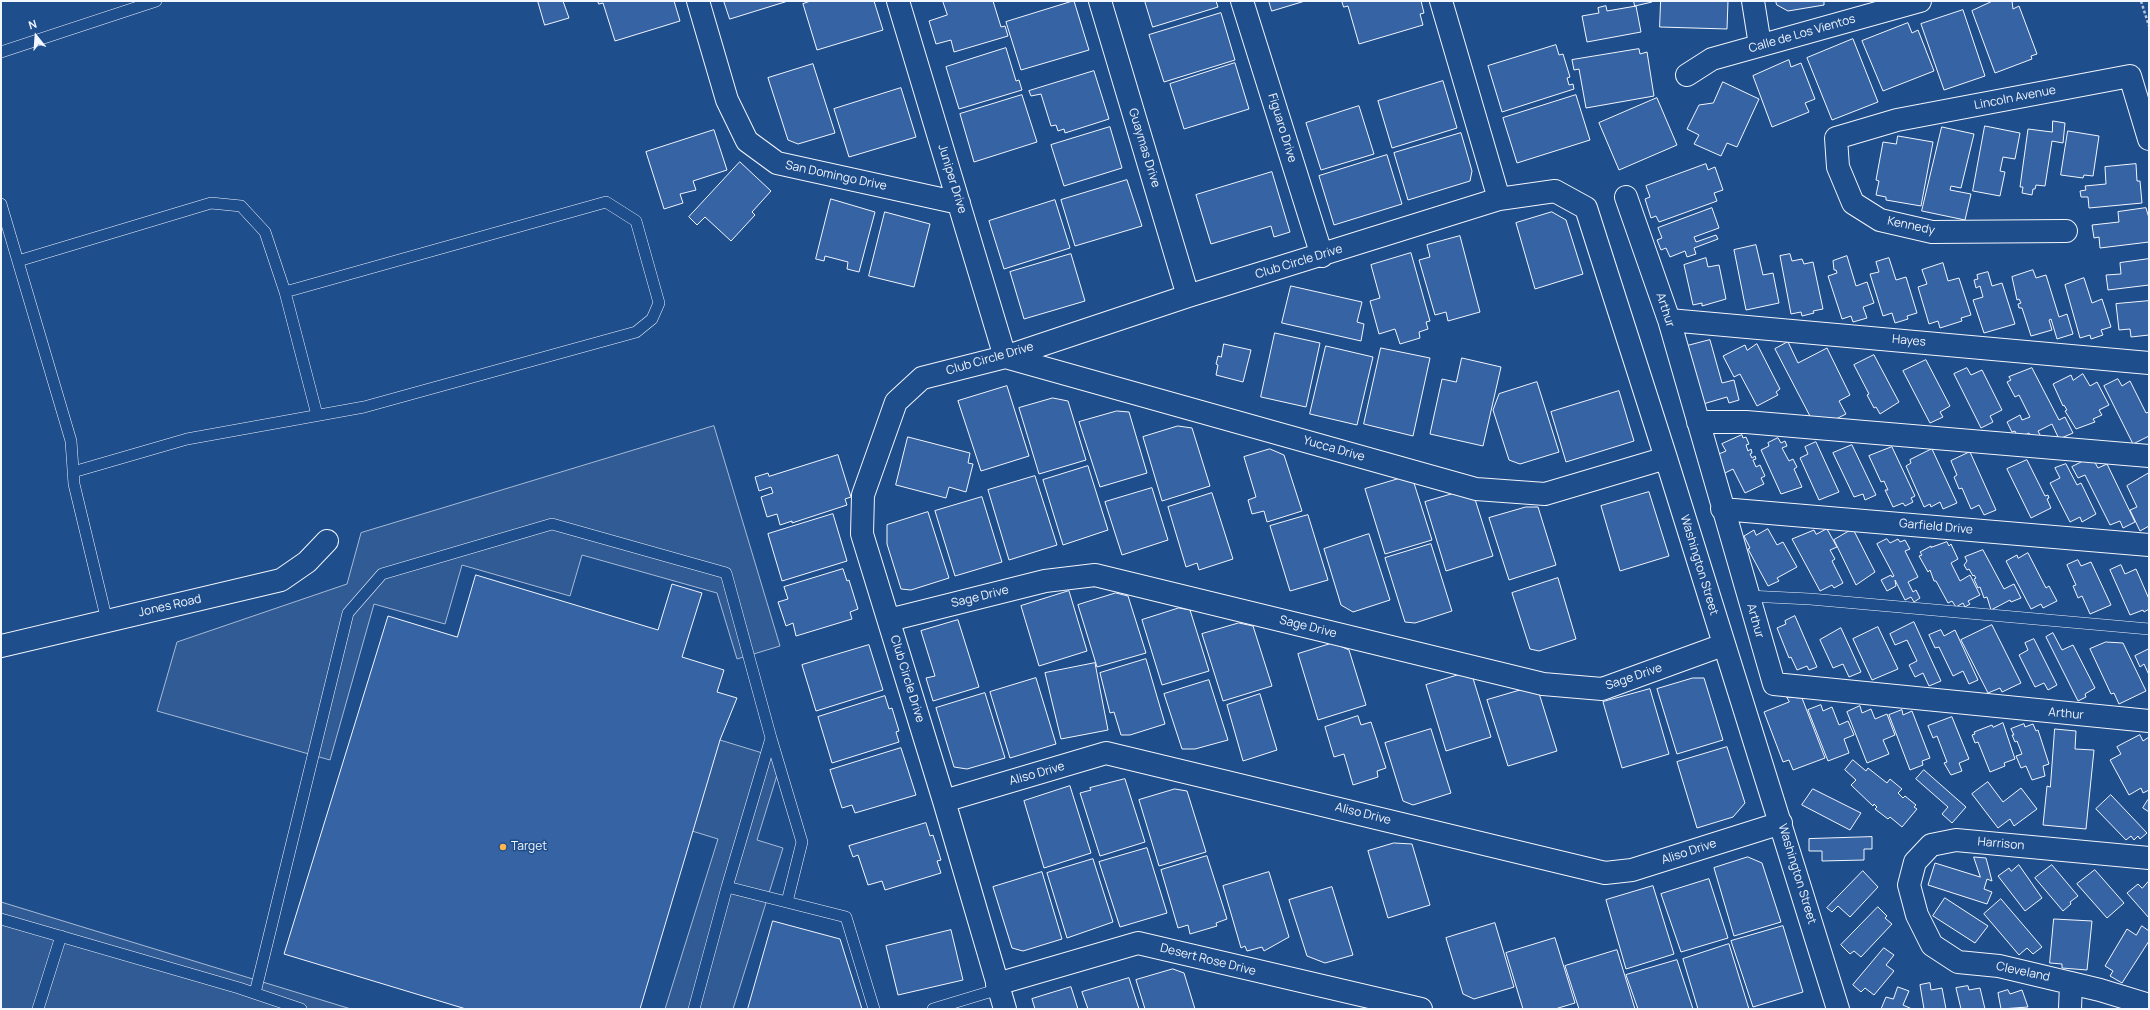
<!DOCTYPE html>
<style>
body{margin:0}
#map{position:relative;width:2150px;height:1010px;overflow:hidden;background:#1f4e8c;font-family:Manrope,sans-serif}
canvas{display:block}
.frame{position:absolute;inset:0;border:2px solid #f2f6ff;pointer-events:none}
.north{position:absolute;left:16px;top:16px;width:40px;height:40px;-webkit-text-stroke:3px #1f4e8c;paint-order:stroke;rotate:343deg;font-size:11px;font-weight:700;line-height:16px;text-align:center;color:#f2f6ff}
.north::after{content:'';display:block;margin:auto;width:14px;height:18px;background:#f2f6ff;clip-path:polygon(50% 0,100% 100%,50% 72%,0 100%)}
</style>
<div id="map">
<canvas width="2150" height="1010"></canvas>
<div class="frame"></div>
<div class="north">N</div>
</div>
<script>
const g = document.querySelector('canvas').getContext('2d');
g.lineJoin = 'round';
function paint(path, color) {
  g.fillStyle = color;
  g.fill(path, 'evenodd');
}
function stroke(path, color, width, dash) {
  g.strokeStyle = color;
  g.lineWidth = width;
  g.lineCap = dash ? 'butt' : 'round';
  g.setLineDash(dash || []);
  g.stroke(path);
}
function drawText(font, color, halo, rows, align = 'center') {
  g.font = font + ' Manrope,sans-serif';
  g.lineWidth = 3;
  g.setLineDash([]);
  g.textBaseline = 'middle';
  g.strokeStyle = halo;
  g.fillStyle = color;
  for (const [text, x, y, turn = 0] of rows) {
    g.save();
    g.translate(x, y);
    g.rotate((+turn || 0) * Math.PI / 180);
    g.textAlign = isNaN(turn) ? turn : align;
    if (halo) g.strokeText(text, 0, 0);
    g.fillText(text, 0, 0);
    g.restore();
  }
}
const parking = new Path2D(`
 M714 426 780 646 737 659 717 593 582 555 570 596 462 565 445 624 374 604 330 760 157 711 177 642 347 584 361 533Z
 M720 740 782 759 757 840 783 848 733 1009H665L718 839 692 831Z
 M1 902 351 1009H1Z`);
const building = new Path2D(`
 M538 1H563L569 18 545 25Z
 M598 1H674L680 21 615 41 603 3 599 4Z
 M724 1H788L730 19Z
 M811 1H874L883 30 817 50 803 4Z
 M943 1H993L1001 27 1005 26 1008 36 954 52 951 40 936 44 929 21 947 15Z
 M1074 1 1089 50 1021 70 1006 22Z
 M1145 1H1216L1218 7 1153 27Z
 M1269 1H1305L1272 11Z
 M1342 1H1421L1424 13 1420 14 1423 25 1359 44 1348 6 1344 7Z
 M1634 1H1651L1652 2 1635 6Z
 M1661 1H1728L1727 29 1660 27Z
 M1776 1H1824V5L1788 11 1777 5Z
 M1993 1H2012L2013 9 2019 6 2037 54 2031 56 2032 59 1995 73 1972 11Z
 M1606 6 1607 11 1636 6 1641 32 1587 42 1582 16 1599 13 1598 8Z
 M1963 10 1985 76 1944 90 1921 24Z
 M1221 13 1235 60 1164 82 1149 35Z
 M1908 23 1912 33 1918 30 1934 71 1883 91 1862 41Z
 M1853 39 1878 102 1832 120 1807 58Z
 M1556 45 1559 55 1563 54 1570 77 1567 78 1569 85 1573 84 1574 89 1502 112 1488 66Z
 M1006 48 1016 81 1019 80 1022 90 959 109 946 67Z
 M1639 49 1640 54 1647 52 1654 96 1586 108 1579 69 1574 70 1572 60Z
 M1789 60 1791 67 1801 63 1815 99 1805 103 1809 112 1772 127 1753 76Z
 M1235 63 1249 109 1184 129 1170 84Z
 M813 64 835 133 798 144 788 140 768 78Z
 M1094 71 1109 119 1065 133 1064 129 1058 131 1056 125 1051 126 1041 94 1031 96 1029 91Z
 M1443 81 1457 128 1392 148 1378 101Z
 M1723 82 1759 99 1737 147 1727 143 1721 156 1694 144 1699 135 1687 129 1699 105 1713 103Z
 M901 88 916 137 849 157 834 109Z
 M1022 95 1037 142 974 162 960 114Z
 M1576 95 1590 140 1517 163 1503 118Z
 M1657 98 1677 145 1619 170 1599 123Z
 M1359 106 1374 154 1321 170 1306 123Z
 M2053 121 2065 123 2063 143 2052 141 2045 186 2036 185 2035 189H2033L2032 195 2022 193 2023 187H2020L2028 129 2052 132Z
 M1985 126 2020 133 2015 159 2003 157 2000 171 2005 172 2000 196 1973 191Z
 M1110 127 1122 168 1064 186 1051 145Z
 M1942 127 1974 134 1961 188 1951 186 1950 190 1971 194 1965 220 1922 211Z
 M714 130 727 170 693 181 696 190 680 194 683 203 664 209 646 152Z
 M2068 131 2099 136 2093 176 2084 175 2083 178 2061 175Z
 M1461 133 1472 171 1470 181 1408 200 1394 153Z
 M1898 136 1933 142 1921 206 1886 200V197L1876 195 1879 181 1876 180 1883 142 1896 144Z
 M1387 155 1402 204 1334 225 1319 176Z
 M740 162 771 191 752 212 755 215 731 241 705 217 697 225 689 217Z
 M1706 164 1708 170 1715 167 1723 190 1714 193 1717 201 1659 222 1656 216 1651 218 1645 199 1650 197 1646 186Z
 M2136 164 2137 181H2140L2142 203 2089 208 2088 197H2081L2080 191 2086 190 2085 186 2106 184 2105 167Z
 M1272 172 1290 232 1274 237 1271 226 1211 244 1196 195Z
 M1127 180 1142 226 1075 246 1061 200Z
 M831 199 875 212 859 272 847 269 848 262 825 256 824 261 816 259Z
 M1055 200 1070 248 1004 269 989 221Z
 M1712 208 1719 228 1694 237 1696 242 1716 235 1718 239 1694 248 1696 254 1687 257 1685 251 1670 257 1666 248 1661 250 1657 240 1662 238 1658 228Z
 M2146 208 2149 218V242L2100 248 2099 237 2094 238 2092 225 2119 222 2118 212Z
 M885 212 930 224 914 287 869 276Z
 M1552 212 1566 220 1583 274 1535 289 1516 223Z
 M1460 236 1480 312 1448 321 1446 312 1435 315 1419 260 1430 257 1427 245Z
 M1756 245 1763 275 1773 273 1779 303 1746 310 1734 250Z
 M1411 253 1430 321 1426 322 1428 329 1419 332 1420 338 1400 344 1395 329 1379 334 1370 301 1380 298 1371 265Z
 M1071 254 1085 301 1024 319 1010 272Z
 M1790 254 1792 261 1802 259 1804 264 1813 262 1823 309 1813 311 1814 313 1802 316 1801 312 1791 314 1780 256Z
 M1847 256 1856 286 1867 282 1874 303 1863 307 1867 318 1853 322 1851 316 1842 319 1828 276 1837 273 1836 270H1834L1833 261Z
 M1706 258 1708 267 1719 265 1726 299 1702 306V303L1693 305 1684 265Z
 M1889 258 1896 280 1906 277 1917 313 1907 316 1908 319 1895 323 1892 313 1883 316 1870 274 1879 272 1876 262Z
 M2149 259V285L2108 290 2106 275 2121 274 2120 263Z
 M1943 263 1948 281 1959 278 1971 315 1961 318 1962 321 1940 328 1938 321 1929 324 1918 287 1927 284 1922 270Z
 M2033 270 2036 278 2046 275 2059 317 2067 314 2073 334 2057 339 2051 319 2049 320 2052 330 2031 336 2022 308H2019L2018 304 2021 303 2019 299 2017 300 2012 277Z
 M1988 272 1992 286 2002 283 2015 324 1984 333 1973 300 1983 297 1980 286 1976 288 1974 280 1978 279 1977 275Z
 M2084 278 2092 303 2102 299 2111 327 2101 330 2103 335 2091 339 2090 335 2080 338 2065 285Z
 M1291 286 1362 302 1357 322 1364 324 1361 341 1282 323Z
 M2149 301V335L2131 337 2130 329 2119 330 2116 304Z
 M1275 333 1320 343 1306 407 1261 397Z
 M1710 340 1722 383 1734 380 1739 400 1729 403 1727 397 1703 404 1687 346Z
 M1788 342 1798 363 1827 348 1850 395 1839 401 1846 414 1828 423 1812 420 1775 349Z
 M1224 344 1251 350 1243 382 1216 375 1218 365 1216 364 1218 356 1221 357Z
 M1757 344 1780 389 1776 392 1778 395 1757 406 1740 374 1734 377 1723 356 1745 345 1747 350Z
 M1326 346 1373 357 1357 425 1310 414Z
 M1381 348 1430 358 1413 436 1364 424Z
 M1874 355 1899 402 1880 414 1876 407 1874 408 1867 395 1869 394 1854 365Z
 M1462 358 1501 367 1483 446 1430 434 1442 379 1456 382Z
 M1926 360 1950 406 1940 412 1943 417 1930 423 1903 371Z
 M1967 368 1971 375 1982 370 2002 410 1990 416 1993 422 1981 428 1954 374Z
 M2032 368 2059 420 2065 417 2073 433 2059 439 2052 424 2038 431 2040 435 2032 439 2029 433 2018 438 2015 431 2012 432 2007 422 2020 415 2022 420 2030 417 2019 395 2015 397 2007 382 2011 380 2009 377Z
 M2083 374 2090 386 2097 382 2109 405 2099 410 2102 415 2093 419 2095 422 2076 429 2065 411 2067 410 2064 405 2063 406 2053 384 2071 375 2073 380Z
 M2118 379 2122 386 2130 381 2146 413 2149 412V436L2133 444 2104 386Z
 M1537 382 1559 452 1520 464 1509 460 1493 410 1499 394Z
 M1007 386 1029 456 981 471 958 401Z
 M1619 391 1634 441 1566 462 1551 412Z
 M1053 398 1068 401 1086 460 1039 474 1019 408Z
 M1117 411 1129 412 1147 473 1100 487 1079 422Z
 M1178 426 1192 428 1210 486 1162 501 1143 437Z
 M1742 435 1743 438 1746 437 1749 444 1746 445 1748 451 1751 449 1752 453 1750 454 1752 458 1755 456 1756 459 1753 460 1756 467 1760 465 1765 476 1761 478 1764 484 1745 493 1733 469 1723 474 1714 456 1726 451 1722 444Z
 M908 437 970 453 968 463 973 464 966 492 949 487 946 498 896 485Z
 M1778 438 1781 443 1785 441 1787 446 1782 448 1789 461 1793 459 1797 467 1794 469 1802 487 1781 494 1761 450 1769 446 1768 443Z
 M1816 442 1839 492 1819 500 1800 458 1808 454 1805 447Z
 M1852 445 1876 495 1865 500 1863 494 1854 497 1833 453Z
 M1892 447 1915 496 1911 498 1913 502 1905 506 1903 503 1893 507 1885 490H1888L1884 481 1881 482 1869 456Z
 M1270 449 1284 455 1302 511 1267 522 1264 511 1252 514 1248 500 1256 497 1244 457Z
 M1932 449 1957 503 1943 509 1940 502 1931 507 1930 504 1924 507 1906 466 1911 463 1910 460Z
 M1970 452 1996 510 1984 515 1979 505 1971 509 1962 488 1959 489 1954 477 1957 475 1951 461Z
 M838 455 851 497 845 499 847 505 792 523V521L780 525 777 514 767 517 761 497 773 493 771 487 759 491 755 477 768 473 769 476Z
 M2092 457 2098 468 2107 464 2135 522 2123 528 2120 521 2110 525 2085 475 2078 478 2072 467Z
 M2027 460 2045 496 2048 495 2049 498 2047 499 2051 508 2031 518 2007 469Z
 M2066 464 2077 485 2081 483 2096 514 2082 522 2080 517 2070 522 2050 483 2060 478 2055 468Z
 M1088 466 1108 530 1063 545 1043 480Z
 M2149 473V526L2140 531 2130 510 2137 507 2127 486Z
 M1035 476 1057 545 1009 560 988 490Z
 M1401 478 1413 480 1432 540 1385 554 1365 489Z
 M1152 488 1168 540 1122 555 1105 502Z
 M1462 491 1473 493 1493 556 1446 571 1425 502Z
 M1649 492 1669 556 1620 571 1601 506Z
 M1212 493 1233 559 1199 570 1197 563 1186 567 1168 507Z
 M982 497 1002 562 955 576 935 511Z
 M1526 507H1538L1556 565 1509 580 1489 518Z
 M928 512 949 578 911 590 901 589 887 544V525Z
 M833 514 847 561 782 581 768 534Z
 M1308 515 1328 580 1290 591 1270 526Z
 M1768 529 1777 545 1783 542 1797 567 1777 578 1779 581 1768 586 1748 549 1750 548 1744 536 1754 530 1756 535Z
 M1827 529 1837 547 1830 550 1835 559 1832 561 1843 583 1834 588 1832 585 1820 591 1792 539 1814 530 1816 534Z
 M1853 529 1875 572 1856 585 1834 540Z
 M1369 534 1390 600 1353 612 1341 605 1324 549Z
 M1887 539 1890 543 1898 539 1900 542 1905 540 1910 549 1905 551 1918 577 1908 582 1913 592 1916 590 1920 598 1914 602 1911 597 1905 600 1895 580 1896 586 1887 591 1881 580 1891 575 1892 577 1894 576 1877 544Z
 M1947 542 1949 546 1951 544 1958 559 1951 563 1960 581 1970 575 1980 595 1968 601 1970 604 1965 607 1963 603 1956 607 1952 601 1948 603 1936 581H1934L1930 570 1928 572 1919 556 1922 555 1920 552 1931 546V547Z
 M1431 544 1452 611 1415 623 1405 622 1385 558Z
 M1983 550 2004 589 2014 584 2021 598 2011 602 2010 600 1991 610 1987 597 1984 598 1980 587 1978 588 1974 579 1976 578 1974 575 1973 576 1969 569 1967 570 1964 565 1967 561 1965 557Z
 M2028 553 2046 588 2049 586 2057 601 2043 608 2041 604 2031 609 2006 561 2017 555 2018 558Z
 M2078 560 2081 566 2091 562 2111 605 2090 614 2082 596 2078 598 2073 586 2076 585 2067 565Z
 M2121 565 2125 574 2136 569 2149 599V609L2144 612 2143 610 2130 615 2110 570Z
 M843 569 847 581 849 580 858 609 850 612 852 619 796 636 793 623 786 626 778 602 788 599 784 587Z
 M476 575 658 630 672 584 702 593 682 657 724 670 717 692 737 698 720 740 640 1009H466L284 954 388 616 457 637Z
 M1558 578 1576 639 1539 651 1530 649 1512 593Z
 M1069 591 1087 651 1039 666 1021 606Z
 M1116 593 1128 596 1146 653 1097 667 1078 605Z
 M1179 608 1190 610 1209 671 1162 685 1142 620Z
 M1795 616 1817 667 1809 670 1807 666 1797 670 1791 657 1789 658 1777 628 1786 624 1785 621Z
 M958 620 979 687 933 701 926 678 935 676 921 631Z
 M1914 622 1941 681 1929 686 1923 673 1915 677 1909 665 1917 661 1907 640 1895 645 1890 634Z
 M1239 623 1253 626 1272 686 1223 701 1202 634Z
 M1992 625 2021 683 2002 692 2000 688 1988 693 1961 640Z
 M1878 627 1898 669 1872 680 1853 639Z
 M1841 628 1861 672 1849 677 1843 664 1833 668 1820 640Z
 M1941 630 1944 636 1955 630 1978 680 1969 684 1963 671 1953 676 1939 647 1935 648 1929 635Z
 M2053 633 2062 650 2073 645 2095 688 2085 694 2086 697 2078 701 2046 637Z
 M2034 639 2057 685 2048 690 2044 683 2035 687 2019 655 2028 650 2025 643Z
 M2106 642 2123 643 2146 691 2119 704 2114 693 2111 694 2090 649Z
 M1333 643 1349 650 1366 705 1318 720 1298 654Z
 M869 645 883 690 816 711 802 665Z
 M2149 649V675L2144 664 2140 667 2135 656Z
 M1146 659 1165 724 1130 735H1121L1114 712 1110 713 1100 673Z
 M1095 663 1108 730 1061 739 1045 673Z
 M1461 674 1472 675 1491 737 1446 751 1426 685Z
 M1036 678 1056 744 1010 758 990 692Z
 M1693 678H1704L1723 740 1677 754 1657 689Z
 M1209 680 1228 740 1195 749H1182L1164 694Z
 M1524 689 1538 690 1557 751 1508 766 1487 700Z
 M1650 689 1669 754 1622 768 1603 702Z
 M985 693 1005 758 967 769 954 767 936 708Z
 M1260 694 1277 750 1243 761 1227 705Z
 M885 696 889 709 892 708 899 731 896 732 899 742 832 763 818 717Z
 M1787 697 1802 698 1825 758 1793 770 1789 760 1783 762 1764 712 1789 702Z
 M1821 705 1823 711 1832 707 1839 725 1848 721 1854 735 1844 739 1849 753 1828 761 1808 710Z
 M1860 706 1862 713 1871 709 1875 719 1887 714 1895 735 1883 740 1889 754 1867 763 1847 712Z
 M1902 710 1903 715 1912 711 1930 758 1922 761 1923 765 1910 770 1889 715Z
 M1358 716 1361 725 1371 722 1386 768 1377 771 1378 777 1353 785 1344 754 1334 757 1325 727Z
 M1952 717 1969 759 1959 763 1962 771 1951 775 1944 763 1947 762 1937 736 1933 738 1928 726Z
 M2003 723 2015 759 2004 763 2005 766 1990 772 1978 742 1975 743 1972 735 1975 734 1974 732 1992 725 1993 727Z
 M2024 724 2025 727 2033 724 2036 731 2038 730 2049 764 2043 766 2045 776 2032 780 2026 766 2021 768 2016 756 2022 754 2017 741 2015 742 2012 735H2014L2011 729Z
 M1431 729 1451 793 1413 805 1403 801 1385 743Z
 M2055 729 2076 731 2075 749 2094 750 2086 829 2043 825 2047 786 2050 787Z
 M2140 735 2143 741 2149 737V790L2143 793 2141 788 2129 795 2110 760 2121 754 2117 747Z
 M1727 747 1745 803 1733 817 1697 828 1677 762Z
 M901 748 916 795 855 813 852 805 842 808 830 770Z
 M1853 760 1866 771 1868 768 1887 783 1890 779 1902 789 1898 793 1903 798 1905 796 1916 805 1914 807 1917 809 1902 827 1890 817 1888 819 1875 809 1877 807 1874 804 1873 806 1851 785 1856 780 1845 770Z
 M1924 770 1966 807 1952 823 1942 814 1948 807 1916 779Z
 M1125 779 1145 842 1100 856 1080 793 1091 790 1090 788Z
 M1988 782 2003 802 2021 788 2037 809 2014 826 2010 819 1998 828 1972 794Z
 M1070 786 1091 853 1044 868 1024 801Z
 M1175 789 1187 791 1206 852 1159 866 1139 800Z
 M1813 789 1861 813 1850 830 1802 805Z
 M2111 795 2147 833 2140 839 2138 836 2134 840 2131 836 2126 840 2096 809Z
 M2148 800 2149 801V812L2143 808Z
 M926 823 930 836 933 835 941 860 937 861 941 873 885 890 882 881 868 885 858 855 853 857 849 846Z
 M1872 837V849H1864V860L1822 861V851H1809V839Z
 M1394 843 1412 844 1430 905 1388 918 1368 851Z
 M1147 848 1167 913 1120 927 1099 862Z
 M1207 856 1227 919 1216 923 1217 926 1190 934 1188 925 1178 928 1161 870Z
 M1748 857 1762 863 1781 922 1734 936 1714 868Z
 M1974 857 1986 858 1992 881 1987 879 1984 889 1992 892 1987 904 1928 885 1935 863 1980 877Z
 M1093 859 1113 922 1067 938 1047 873Z
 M2019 865 2042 898 2025 911 1998 876 2009 868 2011 871Z
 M2052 865 2078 896 2070 902 2071 904 2063 911 2035 878Z
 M2095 870 2124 903 2107 918 2077 884Z
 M1863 871 1878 887 1850 917 1838 906 1832 912 1827 908Z
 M1042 872 1062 939 1023 951 1012 948 993 887Z
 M1269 872 1289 937 1264 951 1262 947 1247 951 1245 946 1241 948 1223 886Z
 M1709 879 1728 938 1681 952 1661 894Z
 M2149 881V918L2127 893 2138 884 2142 888Z
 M1653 886 1674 954 1626 969 1606 900Z
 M1332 887 1353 955 1325 963 1307 956 1289 900Z
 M1945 898 1988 926 1975 943 1933 916Z
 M2001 899 2042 947 2033 954 2027 948 2019 955 1984 914Z
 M1878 907 1887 916 1885 918 1892 924 1861 957 1854 951 1850 954 1841 945Z
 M2054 919 2092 921 2087 970 2062 968V964L2050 963Z
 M773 921 840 939 862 1009H748Z
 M1495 923 1514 987 1474 999 1463 994 1446 938Z
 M1783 926 1803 992 1753 1007 1731 941Z
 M2142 926 2149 931V941L2122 983 2110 976 2113 971 2105 966 2127 929 2136 935Z
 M951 930 963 980 898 995 886 946Z
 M1555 938 1575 1003 1555 1009H1523L1506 953Z
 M1729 944 1749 1009H1698L1683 959Z
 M1884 948 1894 955 1886 965 1894 971 1874 995 1865 988 1861 992 1853 985Z
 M1617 950 1635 1009H1579L1565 966Z
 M1677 960 1693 1009H1638L1626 975Z
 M1173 969 1184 973 1195 1009H1145L1136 980Z
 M1129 978 1139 1009H1088L1082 992Z
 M1930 983 1931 990 1942 988 1946 1009H1924L1920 985Z
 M1968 986 1969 990 1980 988 1985 1009H1961L1956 988Z
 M1071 987 1078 1009H1035L1032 999Z
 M1898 987 1909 991 1903 1005 1912 1009H1881L1886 997 1893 999Z
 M2008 990 2010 994 2022 990 2028 1007 2001 1009 1998 993Z`);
const path = new Path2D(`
 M2141 1 2149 26`);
const lane = new Path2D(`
 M1 52 156 1
 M1 204 71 441 74 484 107 621
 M18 261 211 203 241 206 265 232 285 292 606 202 636 221 659 303 652 319 636 332 364 407 187 439 73 472
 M285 292 317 415
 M1748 596 1810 599 2149 629
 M771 738 802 842 787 902
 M727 887 846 917 874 1009
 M1 919 239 988 301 1009
 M255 993 348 613 382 574 552 524 726 573 771 738 727 887 694 1009
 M38 1009 61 936
 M933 1009 999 989`);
const street = new Path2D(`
 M698 1 727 100 747 141 777 163 959 203
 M898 1 1005 357 1476 489 1545 494 1666 458
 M1100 1 1188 296
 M1242 1 1322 256
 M1441 1 1499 199
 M1753 1 1760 45
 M1687 75 1712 59 1920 1
 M1626 197 1669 320 1774 684 2149 721
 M2066 231 1932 232 1880 220 1853 203 1838 167 1836 138 1897 120 2130 76 2149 139
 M1669 320 2149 363
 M1698 422H1746L2149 456
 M1722 509 2149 545
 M889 620 1045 581 1095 575 1543 684 1602 689 1723 645
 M1 646 281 580 307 562 327 541
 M944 801 1106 753 1605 873 1632 870 1781 823
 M2149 858 1956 840 1931 845 1915 862 1909 885 1917 915 1932 945 1958 962 1999 966 2100 990 2149 1005
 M997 984 1138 943 1421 1009
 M1005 1009 944 801 862 534 863 495 896 402 922 378 1005 357 1188 296 1499 199 1555 191 1586 208 1666 458 1838 1009
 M2070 1009 2071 983`);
const markers = [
 [503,847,4,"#ffb74d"]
];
const streetNames = [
 ["Calle de Los Vientos",1802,34,-16],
 ["Lincoln Avenue",2015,98,-11],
 ["Figuaro Drive",1282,128,73],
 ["Guaymas Drive",1144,148,73],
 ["San Domingo Drive",836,176,12],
 ["Juniper Drive",952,179,73],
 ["Kennedy",1911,226,12],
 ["Club Circle Drive",1299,262,-17],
 ["Arthur",1665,310,72],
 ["Hayes",1909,341,5],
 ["Club Circle Drive",990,359,-16],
 ["Yucca Drive",1334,449,16],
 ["Garfield Drive",1936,527,5],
 ["Washington Street",1699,565,73],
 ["Sage Drive",980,597,-14],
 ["Jones Road",170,606,-13],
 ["Arthur",1755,621,74],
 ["Sage Drive",1308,627,14],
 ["Sage Drive",1634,677,-19],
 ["Club Circle Drive",907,679,73],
 ["Arthur",2066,714,5],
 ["Aliso Drive",1037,774,-16],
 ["Aliso Drive",1363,814,14],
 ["Harrison",2001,844,5],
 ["Aliso Drive",1689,852,-18],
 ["Washington Street",1797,874,73],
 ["Desert Rose Drive",1208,960,14],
 ["Cleveland",2023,972,12]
];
const poiNames = [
 ["Target",511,847]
];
paint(parking, '#305b95');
stroke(parking, '#a8bbd7', 1);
paint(building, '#3563a3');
stroke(building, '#f2f6ff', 1);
stroke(lane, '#f2f6ff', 12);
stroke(street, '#f2f6ff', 24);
stroke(path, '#b3c4dc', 2.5, [3, 2]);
stroke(lane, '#1f4e8c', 11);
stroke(street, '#1f4e8c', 22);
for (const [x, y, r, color] of markers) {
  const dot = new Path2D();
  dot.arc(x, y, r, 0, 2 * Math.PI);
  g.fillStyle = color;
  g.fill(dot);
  stroke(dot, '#1f4e8c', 1.5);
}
drawText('12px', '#f2f6ff', '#1f4e8c', streetNames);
drawText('12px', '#f2f6ff', '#1f4e8c', poiNames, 'left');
</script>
